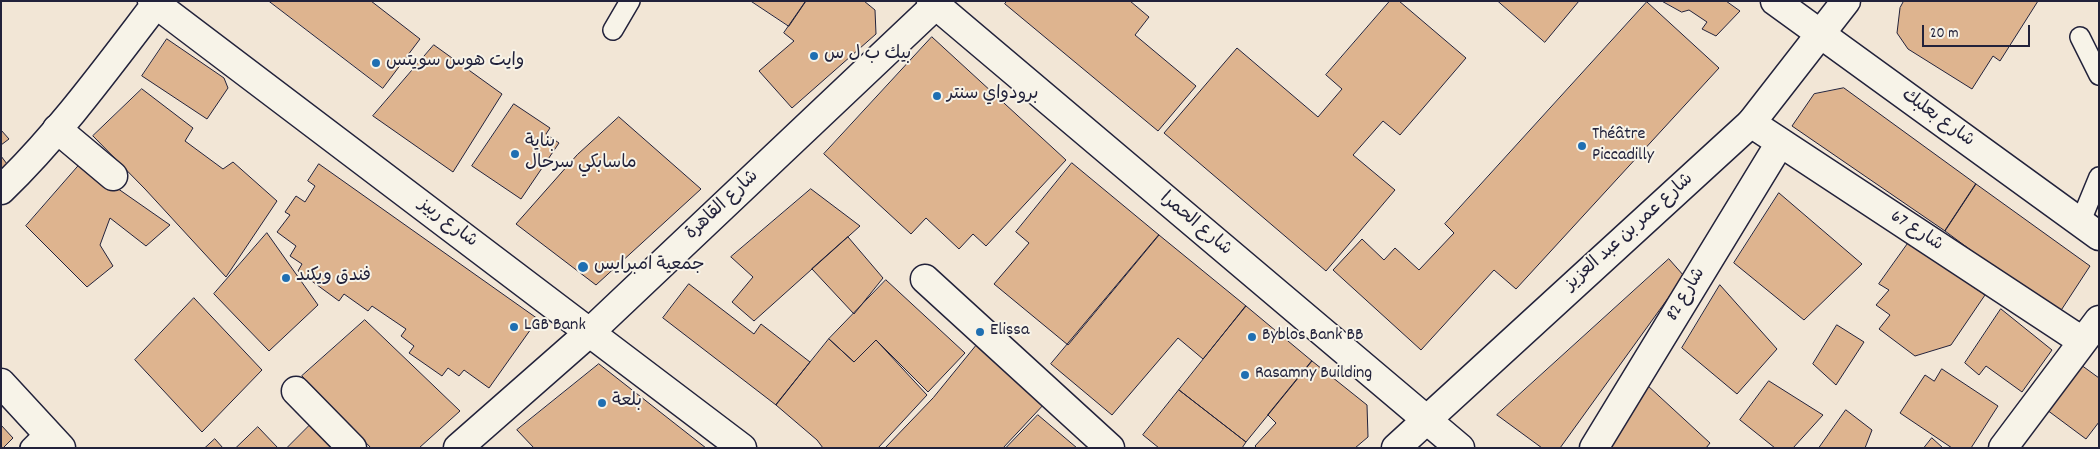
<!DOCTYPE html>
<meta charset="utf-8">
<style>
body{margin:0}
#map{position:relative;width:2100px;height:449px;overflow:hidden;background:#f2e6d6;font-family:Dekko,sans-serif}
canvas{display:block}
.frame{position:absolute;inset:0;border:2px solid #22223b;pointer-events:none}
.scale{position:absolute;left:1922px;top:25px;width:108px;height:22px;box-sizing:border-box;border:2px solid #22223b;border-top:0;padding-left:6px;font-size:15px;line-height:18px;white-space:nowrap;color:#22223b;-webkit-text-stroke:4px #f7f3e8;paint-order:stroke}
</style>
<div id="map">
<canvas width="2100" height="449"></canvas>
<div class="frame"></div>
<div class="scale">20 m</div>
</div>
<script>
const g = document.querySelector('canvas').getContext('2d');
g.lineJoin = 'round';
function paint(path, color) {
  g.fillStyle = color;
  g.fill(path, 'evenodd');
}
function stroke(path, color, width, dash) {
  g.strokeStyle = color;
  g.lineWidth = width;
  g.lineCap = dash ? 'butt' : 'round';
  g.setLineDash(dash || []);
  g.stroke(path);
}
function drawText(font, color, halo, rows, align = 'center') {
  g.font = font + ' Dekko,"Playpen Sans Arabic",sans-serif';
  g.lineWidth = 4;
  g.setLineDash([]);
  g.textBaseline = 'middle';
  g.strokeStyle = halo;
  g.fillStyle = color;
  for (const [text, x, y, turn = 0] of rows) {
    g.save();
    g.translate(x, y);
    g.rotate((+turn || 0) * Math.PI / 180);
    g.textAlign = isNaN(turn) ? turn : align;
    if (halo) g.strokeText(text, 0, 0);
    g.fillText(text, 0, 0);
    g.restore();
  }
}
const building = new Path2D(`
 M269 1H371L420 39 383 88Z
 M751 1H806L789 26Z
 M806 1H864L875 10 876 34 792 108 759 71 794 41 784 33Z
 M1007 1H1130L1149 17 1135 35 1196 86 1158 131 1005 4Z
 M1390 1H1399L1466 58 1400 135 1383 121 1353 155 1395 190 1326 271 1164 133 1237 48 1318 117 1342 89 1326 75Z
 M1498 1H1579L1545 42Z
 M1662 1H1726L1740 11 1716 36 1702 29 1707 22 1689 10 1682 12Z
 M1904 1H2038L2000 61 1993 56 1972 89 1908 49 1897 33 1900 8Z
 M1647 2 1719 68 1516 289 1494 270 1421 350 1333 270 1362 239 1384 260 1395 248 1419 270 1454 233 1445 224Z
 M932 37 1066 160 986 246 973 234 959 249 926 218 911 234 824 154Z
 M167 39 224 78 228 88 207 119 142 76Z
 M434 45 502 94 453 172 373 116Z
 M1844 88 1976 184 1945 231 1792 126 1814 94Z
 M142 89 193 128 185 141 223 169 233 162 277 201 226 277 145 189 93 136Z
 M514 104 550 128 546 134 559 143 521 199 472 166Z
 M619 117 701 189 596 285 516 224 577 155Z
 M1 130 9 139 1 145Z
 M1 156 10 168 1 175Z
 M81 163 170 225 146 246 110 218 100 245 113 266 87 287 26 226Z
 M1072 163 1159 235 1068 345 994 284 1029 243 1016 232Z
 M319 164 538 319 489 388 464 370 459 376 448 368 442 376 409 353 414 346 401 336 406 329 372 306 368 311 344 294 339 301 298 271 302 264 290 256 296 246 277 232 290 215 285 212 296 196 305 202 315 186 308 181Z
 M1976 184 2090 266 2058 315 1945 231Z
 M811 189 860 226 754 321 732 302 753 277 731 257Z
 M1779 193 1862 264 1804 320 1734 263Z
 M267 233 318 305 269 351 214 294Z
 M1159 235 1246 306 1203 359 1178 338 1112 415 1051 364Z
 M848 237 883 278 854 314 812 269Z
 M1909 242 1985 295 1951 345 1915 356 1879 329 1890 315 1876 305 1889 290 1879 284Z
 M1669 259 1684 276 1560 448H1542L1497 415Z
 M886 280 965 353 928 392 876 340 854 362 829 339Z
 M689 284 754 334 761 324 810 362 776 405 663 318Z
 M1720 285 1777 349 1737 394 1682 348Z
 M194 298 262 370 202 432 135 360Z
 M1246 306 1312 361 1246 442 1179 390Z
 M2001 309 2052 350 2022 392 1986 366 1979 375 1965 363Z
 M365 320 460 411 419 448H371L302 376Z
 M1837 325 1864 342 1836 385 1813 364Z
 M829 339 854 362 876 340 927 395 878 448H823L817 440 776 405Z
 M980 341 1046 402 1003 448H885L933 398Z
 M1312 361 1367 405 1368 437 1355 448H1257L1255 446 1276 423 1268 415Z
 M2077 362 2099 378V422L2086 439 2043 407Z
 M599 364 706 448H534L517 430Z
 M1942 369 1998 406 1971 448H1952L1900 413 1925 375 1934 381Z
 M1769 381 1823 415 1793 448H1775L1740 420Z
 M1647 385 1710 443 1706 448H1609Z
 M1179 390 1246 442 1242 448H1159L1143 435Z
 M1846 410 1872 430 1865 448H1819Z
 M320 415 344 448H287Z
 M1038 415 1077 448H1006Z
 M1 425 13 438 3 448H1Z
 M258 427 278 448H236Z
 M1932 438 1943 448H1924Z
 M215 439 223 448H205Z`);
const service = new Path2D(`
 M613 30 630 1
 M2080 37 2099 75
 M2080 223 2099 177
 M30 448 46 432`);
const pedestrian = new Path2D(`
 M57 129 113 176
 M296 391 352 448`);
const minor = new Path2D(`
 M152 1 742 448
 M1775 1 2099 236
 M1751 123 2082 341
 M1 190C59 134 107 68 156 4
 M925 279 1110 448
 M458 448 590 332 940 1
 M1594 448 1780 143
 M2003 448 2099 320`);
const tertiary = new Path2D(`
 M1 383 61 448
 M1396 448 1751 123 1846 1`);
const secondary = new Path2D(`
 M931 1 1460 448`);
const markers = [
 [814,56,5,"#1f6fb2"],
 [376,63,5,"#1f6fb2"],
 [937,96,5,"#1f6fb2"],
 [1582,146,5,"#1f6fb2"],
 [515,154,5,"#1f6fb2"],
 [583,267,6,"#1f6fb2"],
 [286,278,5,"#1f6fb2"],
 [514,327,5,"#1f6fb2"],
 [980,332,5,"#1f6fb2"],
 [1252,337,5,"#1f6fb2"],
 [1245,375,5,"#1f6fb2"],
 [602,403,5,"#1f6fb2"]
];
const poiNames = [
 ["بيك ب ل س",824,56],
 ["وايت هوس سويتس",386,63],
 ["برودواي سنتر",947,96],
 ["Théâtre",1592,136],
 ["Piccadilly",1592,157],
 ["بناية",525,144],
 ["ماسابكي سرحال",525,165],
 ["جمعية امبرايس",594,267],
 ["فندق ويكند",296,278],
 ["LGB Bank",524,327],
 ["Elissa",990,332],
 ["Byblos Bank BB",1262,337],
 ["Rasamny Building",1255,375],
 ["بلعة",612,403]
];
const streetNames = [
 ["شارع بعلبك",1937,119,36],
 ["شارع القاهرة",723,206,-43],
 ["شارع ربيز",447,224,37],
 ["شارع الحمرا",1195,225,40],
 ["شارع 67",1916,232,33],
 ["شارع عمر بن عبد العزيز",1630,233,-42],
 ["شارع 82",1687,295,-59]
];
paint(building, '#deb48f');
stroke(building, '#22223b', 1);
stroke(service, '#22223b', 22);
stroke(pedestrian, '#22223b', 31);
stroke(minor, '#22223b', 31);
stroke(tertiary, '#22223b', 31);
stroke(secondary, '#22223b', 31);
stroke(service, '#f7f3e8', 19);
stroke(pedestrian, '#f7f3e8', 28);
stroke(minor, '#f7f3e8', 28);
stroke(tertiary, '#f7f3e8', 28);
stroke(secondary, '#f7f3e8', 28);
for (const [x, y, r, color] of markers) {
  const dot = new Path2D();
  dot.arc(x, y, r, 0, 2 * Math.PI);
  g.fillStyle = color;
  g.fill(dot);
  stroke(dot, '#f7f3e8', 2);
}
drawText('18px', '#22223b', '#f7f3e8', poiNames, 'left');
drawText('18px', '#22223b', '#f7f3e8', streetNames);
</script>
